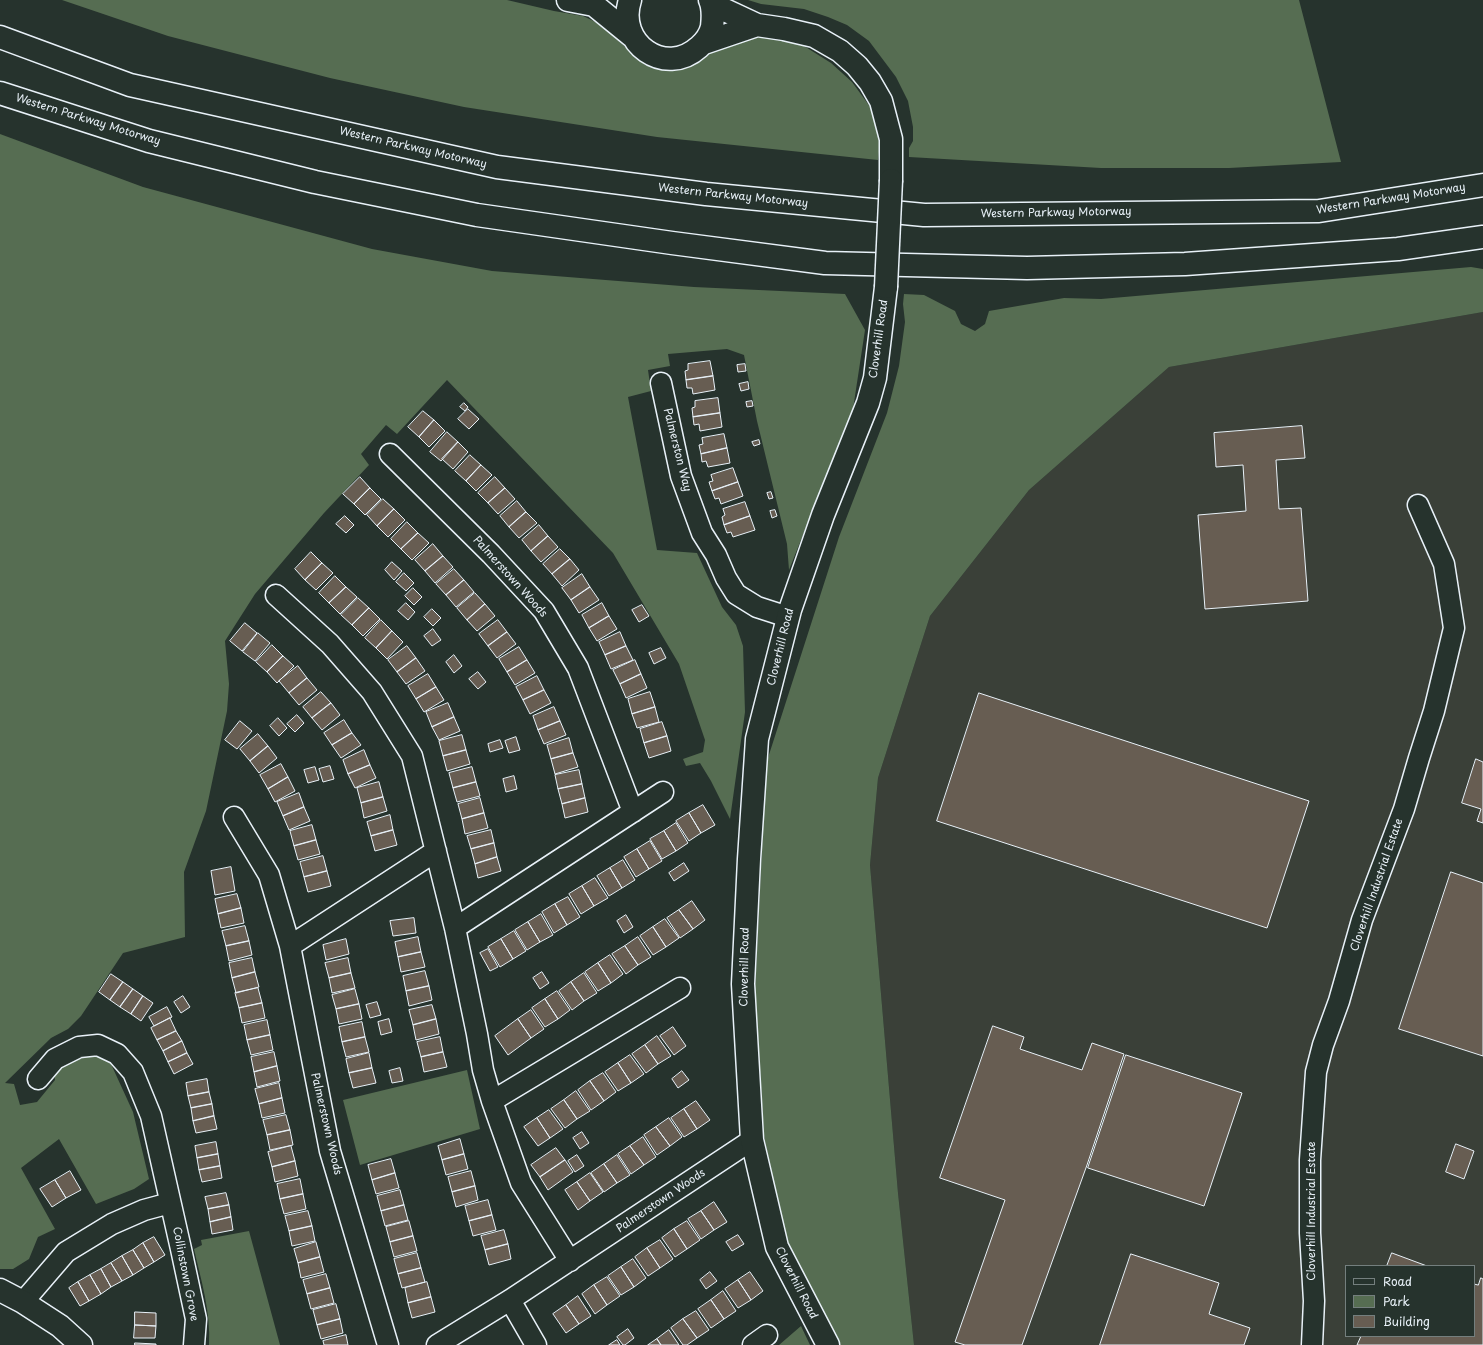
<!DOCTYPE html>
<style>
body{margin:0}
#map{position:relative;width:1483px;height:1345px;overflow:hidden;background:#26332d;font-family:"Playpen Sans",sans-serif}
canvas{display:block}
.legend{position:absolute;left:1345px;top:1265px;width:130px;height:72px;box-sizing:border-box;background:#26332d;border:1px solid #747f7e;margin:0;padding:5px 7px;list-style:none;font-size:12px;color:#e8f1f8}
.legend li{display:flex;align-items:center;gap:8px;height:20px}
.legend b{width:20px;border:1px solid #747f7e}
</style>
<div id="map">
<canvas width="1483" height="1345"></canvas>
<ul class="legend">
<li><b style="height:5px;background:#26332d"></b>Road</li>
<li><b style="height:11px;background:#566d52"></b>Park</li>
<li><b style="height:11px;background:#675d52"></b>Building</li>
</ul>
</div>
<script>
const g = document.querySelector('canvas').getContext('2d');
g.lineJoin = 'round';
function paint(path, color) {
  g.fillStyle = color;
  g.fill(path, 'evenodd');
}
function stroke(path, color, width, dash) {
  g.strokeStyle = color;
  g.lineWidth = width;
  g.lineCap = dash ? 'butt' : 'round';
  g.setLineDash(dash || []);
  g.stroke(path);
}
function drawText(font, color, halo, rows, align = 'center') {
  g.font = font + ' "Playpen Sans",sans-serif';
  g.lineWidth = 3;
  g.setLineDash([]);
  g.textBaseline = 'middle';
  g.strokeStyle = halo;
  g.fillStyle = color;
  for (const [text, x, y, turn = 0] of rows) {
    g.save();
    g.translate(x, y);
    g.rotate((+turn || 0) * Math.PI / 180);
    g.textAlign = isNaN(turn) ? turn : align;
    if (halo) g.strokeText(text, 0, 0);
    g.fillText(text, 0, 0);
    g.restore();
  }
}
const built = new Path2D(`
 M1483 312V1345H914L898 1193 870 865 878 778 930 616 1029 490 1169 367ZM1346 1266H1474V1336H1346Z`);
const green = new Path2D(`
 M62 0H507L554 11 583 16 600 24 645 65 667 70 684 68 714 50 754 37 778 39 804 46 831 63 852 82 871 108 880 144 878 160 657 137 464 107 330 78 168 36Z
 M748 0H1299L1341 162 1229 168H1101L909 157V148L913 141V127L908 101 896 77 869 41 847 25 828 17 804 9 761 4Z
 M0 134 143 187 372 249 492 271 694 287 845 294 865 330 853 409 789 570 787 544 757 421 744 355 727 349 668 354 670 366 648 370 651 391 628 397 657 550 697 553 722 607 736 625 743 646 745 712 730 819 711 781 700 763 686 766 683 759 703 752 705 740 679 664 613 553 447 380 397 434 386 425 361 454 369 465 324 513 255 594 225 641 229 684 227 711 206 811 184 872 185 937 123 953 81 1016 68 1029 51 1038 5 1083 14 1084 20 1105 37 1102 55 1080 54 1073 61 1063 93 1050 106 1057 111 1064 133 1112 149 1179 134 1189 96 1204 59 1139 21 1168 55 1229 38 1237 29 1259 13 1269H0Z
 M1471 267 1483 269V312L1169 367 1029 490 930 616 878 778 870 865 898 1193 914 1345H838L786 1242 764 1136 755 991 766 764 839 537 887 413 899 366 905 322 903 304 904 294 924 295 955 311 961 324 975 331 985 324 989 311 1064 298 1101 299Z
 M467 1070 480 1129 360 1165 343 1100Z
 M249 1231 280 1345H209C211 1312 201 1280 194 1249L202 1245 201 1240Z
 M801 1326 810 1345H779Z`);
const building = new Path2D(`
 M710 361 713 376 686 380 685 371 688 370V364Z
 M745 364 746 371 738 372 737 365Z
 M713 376 715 390 693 394 692 388H687L686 380Z
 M748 382 749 389 741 391 739 384Z
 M718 398 720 413 693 417 692 408 695 407V401Z
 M752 401 753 406 747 407 746 402Z
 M464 403 468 407 465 411 460 407Z
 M468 409 479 419 469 429 458 419Z
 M423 411 434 420 419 437 408 427Z
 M720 413 722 427 700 431 699 424 694 425 693 417Z
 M434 420 445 431 429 447 419 437Z
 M1302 426 1305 458 1276 460 1279 509 1301 508 1308 601 1205 609 1198 515 1246 511 1243 465 1216 467 1214 433Z
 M447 432 458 442 441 461 430 452Z
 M724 434 727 448 701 454 699 445 703 444 702 438Z
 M759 440 760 444 754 446 752 442Z
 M458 442 468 452 453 469 442 459Z
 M727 448 730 463 708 467 706 461 702 462 701 454Z
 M470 455 481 465 466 481 455 471Z
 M481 465 492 475 476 491 466 481Z
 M733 468 738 482 712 491 709 482 713 481 711 475Z
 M360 477 370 488 354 504 343 494Z
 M495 477 505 488 488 503 478 493Z
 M738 482 743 496 721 504 719 498 715 499 712 491Z
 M370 488 381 499 365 515 354 504Z
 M505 488 515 499 498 514 488 503Z
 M771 492 773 498 769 499 767 493Z
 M383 499 394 509 377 526 367 515Z
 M517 501 526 512 509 527 500 516Z
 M745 502 750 516 724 525 722 517 725 515 723 509Z
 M394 509 405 520 388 537 377 526Z
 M775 510 777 516 772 518 770 511Z
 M526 512 537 523 519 538 509 527Z
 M345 516 354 525 346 533 336 524Z
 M750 516 755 530 733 537 731 532 727 533 724 525Z
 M407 522 418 533 401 549 391 539Z
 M539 525 548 536 531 551 522 540Z
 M418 533 429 543 412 560 401 549Z
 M548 536 558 547 541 562 531 551Z
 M433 544 443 556 425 571 415 560Z
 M560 549 570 559 552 574 543 564Z
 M311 552 322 563 305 580 295 569Z
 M443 556 453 567 435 583 425 571Z
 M570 559 579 570 562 586 552 574Z
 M392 562 402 571 394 580 385 570Z
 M322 563 333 573 316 590 305 580Z
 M454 569 464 580 446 595 436 584Z
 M404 573 414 583 406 591 396 582Z
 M582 574 590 587 571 600 562 588Z
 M335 576 346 587 329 603 319 593Z
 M464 580 474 592 456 607 446 595Z
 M346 587 357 597 340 614 329 603Z
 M590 587 599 600 579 613 571 600Z
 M413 588 422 597 414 605 405 596Z
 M475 593 485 604 467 620 457 608Z
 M358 598 369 608 352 625 341 615Z
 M406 603 415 612 408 620 398 611Z
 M602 603 609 616 589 628 582 615Z
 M485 604 495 616 477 631 467 620Z
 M642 605 649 616 639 622 632 610Z
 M369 608 380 619 363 636 352 625Z
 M432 609 441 618 433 626 424 617Z
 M609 616 617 629 597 641 589 628Z
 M381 620 392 631 376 648 365 638Z
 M498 620 507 632 488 646 479 634Z
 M245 623 257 633 242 651 230 641Z
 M433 629 441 640 432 646 424 636Z
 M392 631 403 642 387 659 376 648Z
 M507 632 516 644 497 658 488 646Z
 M620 632 626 646 605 655 599 642Z
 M258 633 270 643 255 661 243 652Z
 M272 645 283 656 267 672 256 662Z
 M407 646 416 658 397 672 388 660Z
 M626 646 633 660 611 669 605 655Z
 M519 647 527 660 507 672 499 659Z
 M661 648 666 658 654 664 649 653Z
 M454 655 462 666 454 673 446 662Z
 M283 656 294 666 277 683 267 672Z
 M416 658 425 671 406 684 397 672Z
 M527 660 535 673 515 685 507 672Z
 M635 660 641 674 620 684 613 670Z
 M298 666 307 678 289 693 279 681Z
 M478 672 486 682 478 689 469 679Z
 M428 674 436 687 416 699 408 686Z
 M641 674 647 688 626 698 620 684Z
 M537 676 544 690 523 700 516 687Z
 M307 678 317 690 299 705 289 693Z
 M436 687 444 700 424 712 416 699Z
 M544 690 551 703 530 714 523 700Z
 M321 692 331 703 312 718 303 707Z
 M650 692 655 707 632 714 628 699Z
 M979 693 1309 801 1267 928 937 821Z
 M331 703 340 715 322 730 312 718Z
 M448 703 454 717 432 727 426 712Z
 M554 707 560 721 538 730 533 716Z
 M655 707 659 722 637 728 632 714Z
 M297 715 304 723 295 732 287 724Z
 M454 717 460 731 439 740 432 727Z
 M278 718 287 728 279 736 270 726Z
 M344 720 352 733 332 745 324 733Z
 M240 721 252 731 237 749 225 740Z
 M560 721 566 735 544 744 538 730Z
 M662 722 667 736 644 743 640 729Z
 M352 733 361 745 341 758 332 745Z
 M258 734 268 746 250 761 240 749Z
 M462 735 466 750 443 756 439 741Z
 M667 736 671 751 649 758 644 743Z
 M516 737 520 750 509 753 505 741Z
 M569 738 573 753 551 759 547 745Z
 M500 740 503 748 490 752 488 744Z
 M268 746 277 758 259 773 250 761Z
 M364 750 370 765 348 774 343 760Z
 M466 750 470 764 447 771 443 756Z
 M573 753 578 767 555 774 551 759Z
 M1476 759 1483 762V823L1477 821 1481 809 1462 803Z
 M281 764 288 777 268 789 260 775Z
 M370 765 376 778 355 788 348 774Z
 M330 766 334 779 323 782 319 769Z
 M315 767 319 780 308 783 304 770Z
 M472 767 476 782 453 788 449 773Z
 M579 770 582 784 558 789 555 775Z
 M514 776 517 789 506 792 503 779Z
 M288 777 295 791 275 802 268 789Z
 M379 782 383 797 361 803 357 788Z
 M476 782 480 796 457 802 453 788Z
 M582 784 585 798 562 804 558 789Z
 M299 793 304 807 283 816 277 802Z
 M383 797 387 811 364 818 361 803Z
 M480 798 484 813 462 819 458 804Z
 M585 798 588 812 565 818 562 804Z
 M703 805 715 825 701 833 689 813Z
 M304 807 310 821 289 830 283 816Z
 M484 813 488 828 465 834 462 819Z
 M689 813 701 833 689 841 676 821Z
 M390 815 393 830 371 836 367 822Z
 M676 823 688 843 676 851 664 831Z
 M312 825 316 840 294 846 290 831Z
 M393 830 397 845 375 851 371 836Z
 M491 830 494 843 471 849 467 836Z
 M664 831 676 851 662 859 650 839Z
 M316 840 320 854 298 860 294 846Z
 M650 841 662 861 649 869 637 849Z
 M494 843 497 857 475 864 471 849Z
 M637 849 649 869 636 877 624 857Z
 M323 856 327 871 304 877 300 862Z
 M497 857 501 871 478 878 475 864Z
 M623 860 635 880 622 888 610 868Z
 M684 863 689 871 674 881 669 873Z
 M231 867 235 891 215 895 211 871Z
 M610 868 622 888 609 896 597 876Z
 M327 871 331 886 308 892 304 877Z
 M1451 872 1483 883V1056L1399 1029Z
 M595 878 608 898 594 906 582 886Z
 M582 886 594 906 581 914 569 894Z
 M237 894 241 908 218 914 215 899Z
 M568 897 580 917 567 925 555 904Z
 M692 901 705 920 693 929 679 910Z
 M555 904 567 925 554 933 542 912Z
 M241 908 244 923 221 928 218 914Z
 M679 910 693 929 680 938 667 918Z
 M541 914 553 935 540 942 528 922Z
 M626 915 633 927 624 933 617 921Z
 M414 918 416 933 393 936 390 921Z
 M665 919 679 938 666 947 653 927Z
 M528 922 540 942 527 950 515 930Z
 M245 926 249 941 226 946 222 931Z
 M653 927 666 947 653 955 640 936Z
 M514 931 526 951 513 959 501 939Z
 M418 937 421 952 398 957 395 942Z
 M638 937 651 957 638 965 625 946Z
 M346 939 349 954 326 960 323 945Z
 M501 939 513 959 500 967 488 947Z
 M249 941 252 955 229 961 226 946Z
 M625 946 638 965 626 974 612 954Z
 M488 949 498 967 490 971 480 953Z
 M421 952 425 967 401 972 398 957Z
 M610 955 623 974 611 983 598 963Z
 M252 958 255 972 232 978 229 963Z
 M348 958 351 973 329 978 325 963Z
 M598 963 611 983 598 991 585 972Z
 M425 971 429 986 406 991 403 976Z
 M255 972 259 987 236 993 232 978Z
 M542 972 549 983 540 989 533 978Z
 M351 973 355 988 332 993 329 978Z
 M584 973 597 993 584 1001 571 982Z
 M111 974 123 982 110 1000 99 992Z
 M123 982 133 989 120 1007 110 1000Z
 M571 982 584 1001 572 1010 559 991Z
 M429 986 432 1000 409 1006 406 991Z
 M258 988 262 1003 239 1008 235 993Z
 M133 989 143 996 131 1014 120 1007Z
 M355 989 359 1004 336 1009 332 995Z
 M557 991 570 1010 558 1019 545 999Z
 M143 996 153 1003 141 1021 131 1014Z
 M183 996 190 1007 181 1013 174 1002Z
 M545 999 558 1019 545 1027 532 1008Z
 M377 1002 381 1015 370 1018 366 1005Z
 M262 1003 265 1018 242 1023 239 1008Z
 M359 1004 362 1019 339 1024 336 1009Z
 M432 1005 436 1019 413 1025 409 1010Z
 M167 1007 172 1017 154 1026 149 1017Z
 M531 1010 544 1029 531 1038 518 1019Z
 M170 1018 176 1031 157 1040 151 1028Z
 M389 1019 392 1032 381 1035 378 1022Z
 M436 1019 439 1034 416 1040 413 1025Z
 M518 1019 531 1038 508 1055 495 1036Z
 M267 1020 270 1035 247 1040 244 1025Z
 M362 1022 365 1037 342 1042 339 1027Z
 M993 1026 1024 1037 1020 1049 1082 1070 1092 1043 1124 1054 1087 1165 1022 1345H965L955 1342 1005 1200 940 1178Z
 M673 1027 686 1046 674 1055 660 1036Z
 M176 1031 182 1041 163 1051 157 1040Z
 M270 1035 273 1050 251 1055 247 1040Z
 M657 1036 671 1056 658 1064 645 1045Z
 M365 1037 369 1052 346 1057 342 1042Z
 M440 1037 443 1052 421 1057 417 1042Z
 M182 1041 187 1053 168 1062 163 1051Z
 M645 1045 658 1064 646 1073 632 1054Z
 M274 1052 277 1066 254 1072 251 1057Z
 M443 1052 447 1067 424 1072 421 1057Z
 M187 1053 193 1064 174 1074 168 1062Z
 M369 1053 372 1068 349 1073 346 1059Z
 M630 1055 644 1074 631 1083 618 1063Z
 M1126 1055 1242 1093 1204 1206 1088 1168Z
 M618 1063 631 1083 618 1091 605 1072Z
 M277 1066 280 1081 257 1087 254 1072Z
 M372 1068 376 1083 353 1088 349 1073Z
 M400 1068 403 1081 392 1083 389 1071Z
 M682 1071 689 1080 678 1088 672 1079Z
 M603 1073 616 1092 604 1101 590 1081Z
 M207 1079 209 1092 188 1096 186 1083Z
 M590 1081 604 1101 591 1110 578 1090Z
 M279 1083 282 1098 259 1104 255 1089Z
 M576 1091 590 1111 577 1119 564 1100Z
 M209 1092 212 1104 191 1108 188 1096Z
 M282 1098 285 1113 262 1118 259 1104Z
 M564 1100 577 1119 565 1128 551 1109Z
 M696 1101 710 1120 697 1129 684 1109Z
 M212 1104 214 1116 193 1121 191 1108Z
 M684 1109 697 1129 684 1137 671 1118Z
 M549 1110 563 1129 550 1138 537 1118Z
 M286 1115 290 1130 267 1135 263 1120Z
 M214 1116 217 1129 196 1133 193 1121Z
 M537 1118 550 1138 538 1146 524 1127Z
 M669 1118 682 1137 670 1146 656 1127Z
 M656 1127 670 1146 657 1155 644 1135Z
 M290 1130 293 1145 270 1150 267 1135Z
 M582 1132 589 1143 580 1149 573 1138Z
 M643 1137 656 1157 644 1165 630 1146Z
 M460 1139 464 1154 442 1160 438 1146Z
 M216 1142 218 1154 197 1158 195 1146Z
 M1456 1144 1474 1151 1464 1179 1446 1172Z
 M291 1146 295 1161 272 1167 268 1152Z
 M630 1146 644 1165 631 1174 618 1154Z
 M556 1148 565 1160 540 1177 531 1165Z
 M218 1154 220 1166 199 1170 197 1158Z
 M464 1154 468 1169 446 1175 442 1160Z
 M577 1155 584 1166 575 1172 568 1161Z
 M617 1155 630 1175 617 1183 604 1164Z
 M391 1159 395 1173 372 1180 368 1165Z
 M565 1160 573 1172 548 1190 540 1177Z
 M295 1161 298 1176 275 1182 272 1167Z
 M604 1164 617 1183 604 1192 591 1173Z
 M220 1166 222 1178 202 1182 199 1170Z
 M70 1171 81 1190 66 1198 55 1180Z
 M471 1171 475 1186 452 1192 448 1177Z
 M395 1173 399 1188 376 1194 372 1180Z
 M590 1173 603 1192 590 1201 577 1182Z
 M300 1179 303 1194 280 1199 277 1184Z
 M55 1180 66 1198 52 1207 40 1189Z
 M577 1182 590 1201 578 1210 565 1190Z
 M475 1186 478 1200 456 1207 452 1192Z
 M400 1190 404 1205 381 1211 377 1196Z
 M226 1193 229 1205 208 1209 205 1197Z
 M303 1194 306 1209 284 1214 280 1199Z
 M488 1200 492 1215 469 1221 465 1206Z
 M714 1202 727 1222 714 1230 701 1211Z
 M229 1205 231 1217 210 1222 208 1209Z
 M404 1205 408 1220 385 1226 381 1211Z
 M308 1211 312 1226 289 1231 285 1216Z
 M701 1211 714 1230 701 1239 688 1219Z
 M492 1215 496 1230 473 1236 469 1221Z
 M231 1217 233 1230 212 1234 210 1222Z
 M409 1221 413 1236 390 1242 386 1227Z
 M687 1221 700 1240 687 1249 674 1229Z
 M312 1226 315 1241 292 1246 289 1231Z
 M674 1229 687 1249 675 1257 662 1238Z
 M504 1230 508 1244 485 1250 481 1236Z
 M738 1235 744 1244 732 1251 726 1242Z
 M413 1236 417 1251 394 1257 390 1242Z
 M154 1237 165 1255 154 1262 143 1243Z
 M660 1240 673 1259 660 1268 647 1248Z
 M316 1242 320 1257 298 1263 294 1249Z
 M143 1243 154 1262 144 1268 133 1250Z
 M508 1244 511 1259 489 1265 485 1250Z
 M647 1248 660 1268 648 1276 635 1257Z
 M133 1250 144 1268 133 1275 122 1256Z
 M417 1253 421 1268 398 1274 394 1259Z
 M1392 1253 1427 1266H1387Z
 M1131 1254 1219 1283 1209 1314 1250 1328 1244 1345H1100Z
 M122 1256 133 1275 122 1281 111 1263Z
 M320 1257 324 1272 301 1278 298 1263Z
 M633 1259 646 1278 634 1287 621 1267Z
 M111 1263 122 1281 111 1287 101 1269Z
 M621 1267 634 1287 621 1295 608 1276Z
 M421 1268 425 1282 402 1288 398 1274Z
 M101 1269 111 1287 101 1294 90 1275Z
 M710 1272 717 1281 706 1289 700 1280Z
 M750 1272 763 1291 751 1300 738 1280Z
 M326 1274 330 1288 307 1294 303 1280Z
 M90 1275 101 1294 89 1301 78 1282Z
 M607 1277 620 1296 607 1305 594 1285Z
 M1481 1278 1483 1279V1345H1357L1361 1336H1474V1284L1478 1285Z
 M738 1280 751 1300 738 1308 725 1289Z
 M78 1282 89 1301 80 1306 69 1288Z
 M427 1282 431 1297 408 1303 405 1288Z
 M594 1285 607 1305 595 1314 582 1294Z
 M330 1288 334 1303 311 1309 307 1294Z
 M723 1291 736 1311 724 1319 711 1300Z
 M578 1296 591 1316 579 1324 566 1305Z
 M431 1297 435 1312 412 1318 408 1303Z
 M711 1300 724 1319 711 1328 698 1309Z
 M336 1304 340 1319 317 1325 313 1310Z
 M566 1305 579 1324 566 1333 553 1314Z
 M696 1311 709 1330 697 1338 683 1319Z
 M135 1312 156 1313V1326L135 1325Z
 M340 1319 343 1333 321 1339 317 1325Z
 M683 1319 697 1338 687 1345H683L671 1328Z
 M135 1325 156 1326 155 1338H134Z
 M628 1329 634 1338 625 1345H623L617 1337Z
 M669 1330 679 1345H661L657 1339Z
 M346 1335 348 1345H324L323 1341Z
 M657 1339 661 1345H648Z
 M617 1340 620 1345H609Z
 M135 1343 156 1344V1345H135Z`);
const minor = new Path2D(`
 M661 383 681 476 702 533 716 555 726 578 736 594 757 607 788 617
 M390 454 491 554 544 611 578 668 633 812
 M276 595 330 644 372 692 412 756 455 928 477 1034 483 1070 492 1101 521 1183 570 1261
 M234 817 269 875 290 946 330 1151 388 1345
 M455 928 663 792
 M290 946 436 851
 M38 1079 55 1059 79 1047 98 1045 117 1054 133 1072 151 1116 181 1249 196 1319 194 1345
 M492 1101 680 988
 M510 1300 536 1345
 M23 1302 66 1252 112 1224 144 1210 170 1203
 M437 1345 510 1300 752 1140
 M753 1345 767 1335
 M1312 1345 1314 1301 1310 1233V1160L1316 1072 1323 1045 1339 1001 1362 920 1404 809 1419 758 1434 711 1454 628 1444 564 1418 505`);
const tertiary = new Path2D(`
 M568 0 594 5 632 36
 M630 0C616 43 665 78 699 47 705 42 710 35 712 27 713 18 714 9 710 0
 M712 4 757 25 784 29 814 36 840 51 857 66 870 82 881 101 891 139V180
 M704 43 757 25
 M0 1290 23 1302 60 1326 81 1345
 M828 1345 777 1247 752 1140 743 984 749 859 757 739 790 610 823 515 868 403 875 378 886 287`);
const motorway = new Path2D(`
 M0 37 130 85 497 167 706 194 924 215 1319 211 1483 185
 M0 93 149 141 315 182 477 215 672 243 825 263 1027 268 1185 264 1398 249 1483 237`);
const tertiaryBridge = new Path2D(`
 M886 287 891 180`);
const streetNames = [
 ["Western Parkway Motorway",88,120,17],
 ["Western Parkway Motorway",413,148,13],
 ["Western Parkway Motorway",733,196,6],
 ["Western Parkway Motorway",1391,199,-9],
 ["Western Parkway Motorway",1056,213,-1],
 ["Cloverhill Road",879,339,-82],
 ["Palmerston Way",677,450,76],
 ["Palmerstown Woods",510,577,48],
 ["Cloverhill Road",781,647,-76],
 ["Cloverhill Industrial Estate",1377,885,-71],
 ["Cloverhill Road",745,967,-89],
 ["Palmerstown Woods",326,1124,77],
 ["Palmerstown Woods",661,1201,-34],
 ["Cloverhill Industrial Estate",1312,1211,-90],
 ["Collinstown Grove",185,1274,79],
 ["Cloverhill Road",796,1283,63]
];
paint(built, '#3a4038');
paint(green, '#566d52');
paint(building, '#675d52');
stroke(building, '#e8f1f8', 1);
stroke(minor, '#e8f1f8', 23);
stroke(tertiary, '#e8f1f8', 25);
stroke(motorway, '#e8f1f8', 25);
stroke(minor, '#26332d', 20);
stroke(tertiary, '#26332d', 22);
stroke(motorway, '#26332d', 22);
stroke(tertiaryBridge, '#e8f1f8', 25, []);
stroke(tertiaryBridge, '#26332d', 22);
drawText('11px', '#e8f1f8', '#26332d', streetNames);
</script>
